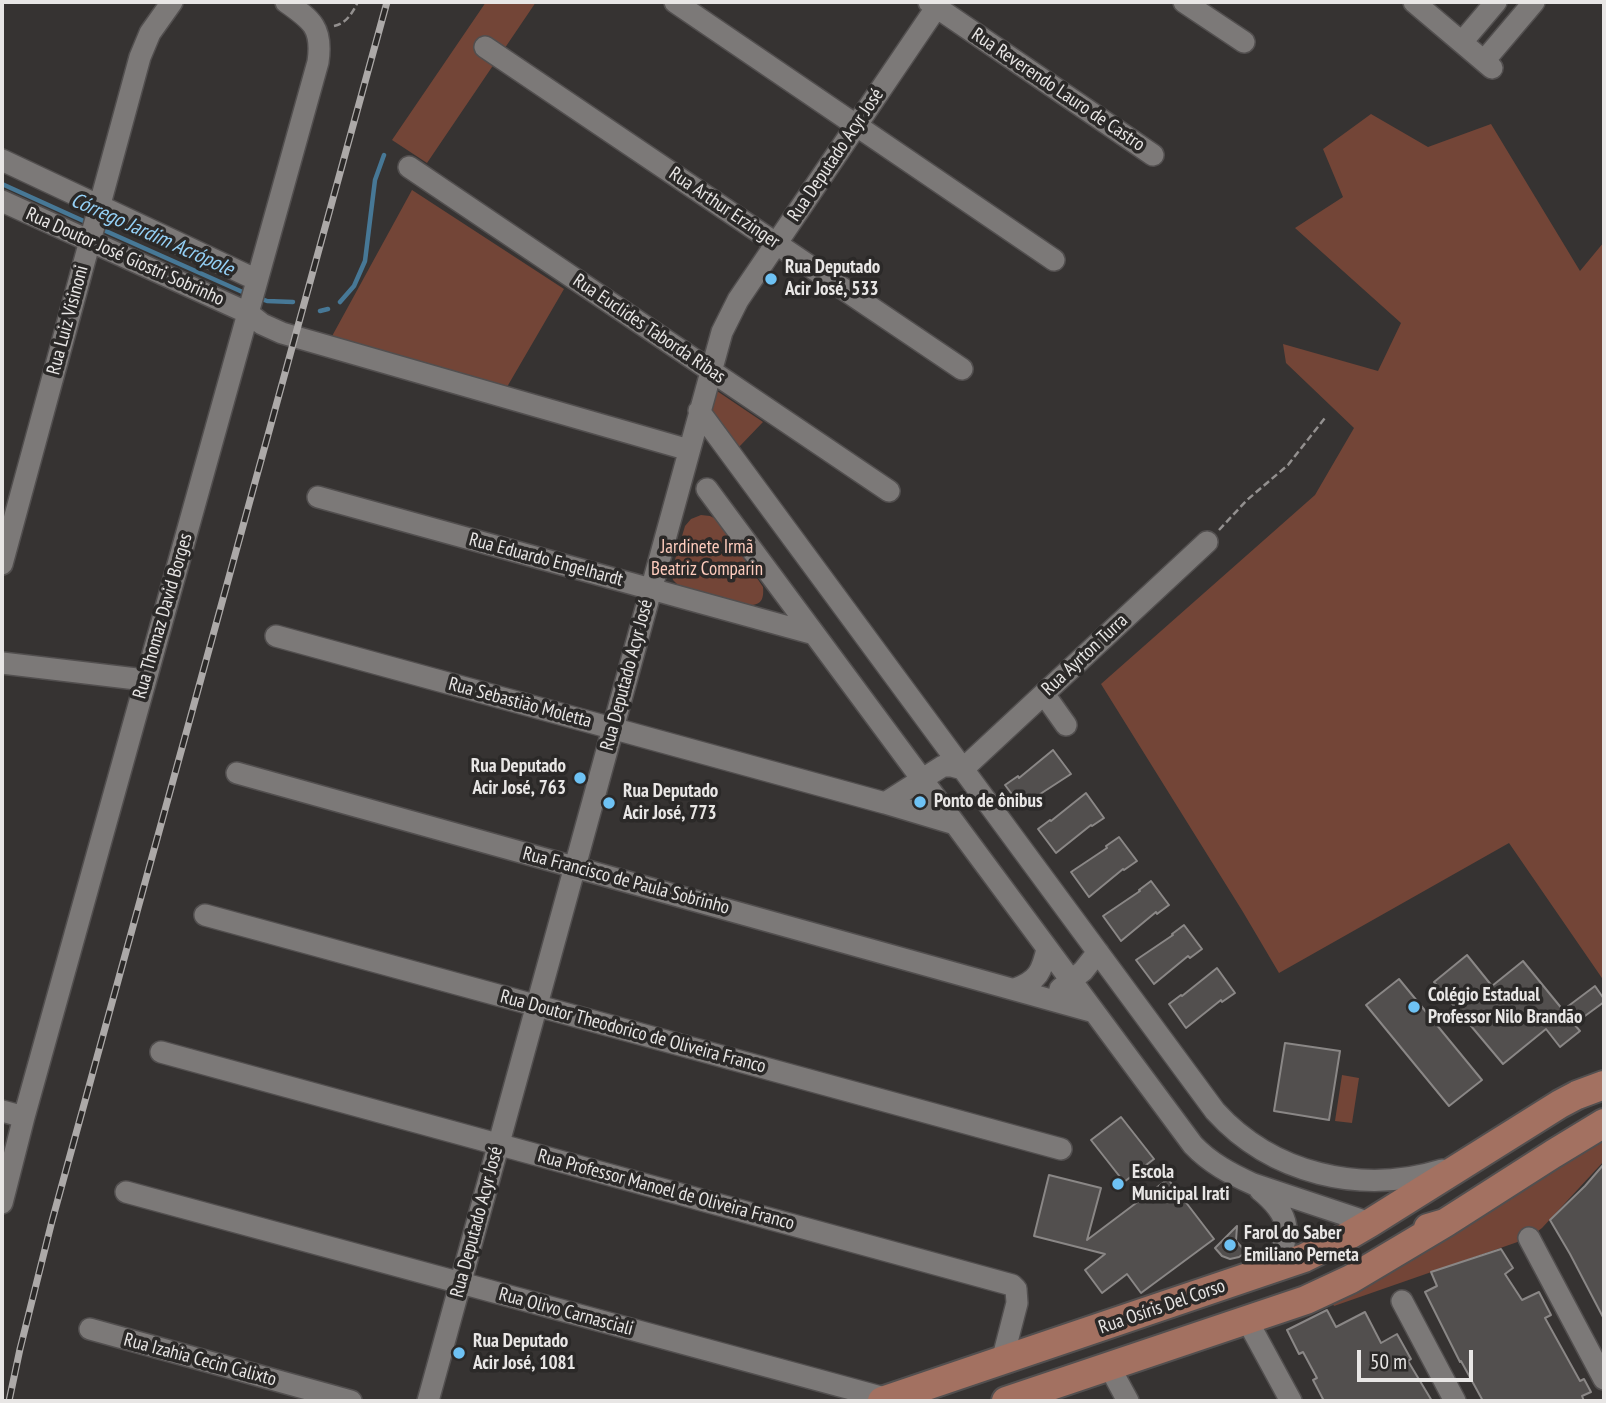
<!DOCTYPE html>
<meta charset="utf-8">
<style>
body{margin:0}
#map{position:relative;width:1606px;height:1403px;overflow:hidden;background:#363332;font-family:"PT Sans Narrow",sans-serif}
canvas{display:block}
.frame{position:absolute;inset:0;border:4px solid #e8e6e5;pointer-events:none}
.scale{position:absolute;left:1357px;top:1350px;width:116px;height:32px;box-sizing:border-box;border:4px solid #e8e6e5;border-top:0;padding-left:9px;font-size:21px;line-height:24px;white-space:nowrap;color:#e8e6e5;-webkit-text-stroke:5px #2b2928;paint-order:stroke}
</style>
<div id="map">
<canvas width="1606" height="1403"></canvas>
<div class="frame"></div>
<div class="scale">50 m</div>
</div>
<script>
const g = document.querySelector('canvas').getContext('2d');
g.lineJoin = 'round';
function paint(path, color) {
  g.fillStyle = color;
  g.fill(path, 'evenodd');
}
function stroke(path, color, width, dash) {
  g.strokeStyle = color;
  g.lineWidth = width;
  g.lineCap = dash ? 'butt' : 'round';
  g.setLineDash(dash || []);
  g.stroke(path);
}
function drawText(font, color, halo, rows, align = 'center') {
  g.font = font + ' "PT Sans Narrow",sans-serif';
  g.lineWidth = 7;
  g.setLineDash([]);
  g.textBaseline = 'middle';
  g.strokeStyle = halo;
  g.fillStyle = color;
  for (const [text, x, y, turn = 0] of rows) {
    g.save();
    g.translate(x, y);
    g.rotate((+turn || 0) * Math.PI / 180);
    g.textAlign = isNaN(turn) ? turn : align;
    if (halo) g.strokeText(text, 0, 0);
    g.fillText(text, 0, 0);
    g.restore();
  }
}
const green = new Path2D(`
 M486 2H536L427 163 392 140Z
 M1371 114 1428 147 1491 124 1580 271 1604 242V981L1509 843 1279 973 1243 912 1101 684 1315 495 1354 428 1286 363 1283 344 1378 371 1401 323 1295 228 1343 197 1323 149Z
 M412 190 564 289 507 387 331 338Z
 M717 391 763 422 739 447 712 412Z
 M701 515 710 516 718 520 763 587C764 598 762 605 750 605L678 585 673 580 671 573 685 526 691 519Z
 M1342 1075 1359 1078 1352 1123 1335 1121Z
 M1604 1135V1161L1542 1228 1529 1238 1334 1306 1330 1299Z`);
const stream = new Path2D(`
 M2 184 88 223
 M99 228 247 294
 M259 298 267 301 293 302
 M340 302 354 286 365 261 375 180 384 155
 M320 311 328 309`);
const building = new Path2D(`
 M1053 750 1071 774 1034 798 1036 800 1023 809 1005 785 1018 776 1019 778Z
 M1086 793 1104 818 1092 826 1091 825 1056 853 1038 829 1050 820 1051 821Z
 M1119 837 1137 861 1124 870 1123 869 1089 897 1071 872 1107 848 1106 846Z
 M1151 881 1169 905 1157 914 1156 912 1121 941 1103 916 1140 891 1139 890Z
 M1184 925 1202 949 1190 958 1188 956 1154 984 1136 960 1173 935 1172 934Z
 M1467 955 1492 986 1523 961 1563 1010 1595 986 1604 999V1002L1574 1024 1580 1031 1560 1047 1546 1029 1503 1064 1434 982Z
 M1217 968 1235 993 1222 1002 1221 1000 1186 1028 1169 1004 1181 995 1182 996Z
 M1399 979 1482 1080 1449 1106 1366 1005Z
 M1285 1043 1340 1051 1329 1120 1274 1111Z
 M1121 1117 1154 1159 1124 1182 1091 1140Z
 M1604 1164V1319L1570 1254 1550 1220 1585 1186Z
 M1049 1175 1101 1188 1087 1240 1168 1179 1214 1239 1141 1293 1127 1274 1102 1293 1085 1270 1105 1254 1034 1236Z
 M1237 1226 1236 1241 1246 1252 1239 1257 1230 1259 1222 1256 1215 1248Z
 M1501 1249 1513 1268 1505 1274 1522 1300 1539 1292 1551 1315 1545 1318 1580 1381 1584 1379 1591 1392 1582 1396 1584 1401H1483L1461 1361 1460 1362 1425 1292 1437 1286 1431 1272Z
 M1327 1310 1336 1327 1365 1312 1381 1343 1397 1334 1411 1359 1408 1361 1432 1401H1324L1313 1380 1317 1378 1303 1352 1299 1354 1287 1330Z`);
const path = new Path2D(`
 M334 26C347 23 352 13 358 2
 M1219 530 1247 500 1288 465 1325 418`);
const minor = new Path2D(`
 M675 2 1054 260
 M929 2 1153 155
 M1184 2 1244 42
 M1414 2 1492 68
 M1462 42 1496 2
 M485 47 962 369
 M1484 61 1534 2
 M2 160 257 280
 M409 167 889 491
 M2 201 248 313 262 324 282 333 689 450
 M699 411 1215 1111C1272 1174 1361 1195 1442 1170
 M707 489 1193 1145C1210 1163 1231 1174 1253 1184L1370 1223
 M318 497 814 634
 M2 564 140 57 150 33 172 2
 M276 636 885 803 955 824
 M2 663 145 680
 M1044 694 1066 725
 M237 773 1094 1012
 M885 803 943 766H952L963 769 1207 542
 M205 915 1061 1149
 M1015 989C1038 981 1042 971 1047 949
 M1060 989 1083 971 1098 952
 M161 1052 1012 1285 1016 1289 1017 1303 1002 1361
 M2 1111 24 1117
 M1260 1190C1293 1217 1291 1233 1274 1269
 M126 1192 888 1399
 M2 1203 24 1117 318 62C323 28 312 20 286 2
 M1529 1238 1604 1379
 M1402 1301 1455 1401
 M1247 1320 1291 1401
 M90 1329 351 1401
 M1109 1366 1128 1401
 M428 1401 722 332 738 300 940 2`);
const major = new Path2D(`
 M1428 1228 1445 1223 1553 1154 1604 1123
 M882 1401 1304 1258 1346 1237 1370 1223 1560 1104 1577 1095 1604 1085
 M1006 1401 1306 1300 1351 1279 1445 1223`);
const rail = new Path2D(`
 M9 1401 20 1349 52 1221 387 2`);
const markers = [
 [771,279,7,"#6ec2f4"],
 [580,778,7,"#6ec2f4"],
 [920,802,7,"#6ec2f4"],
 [609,803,7,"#6ec2f4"],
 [1414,1007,7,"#6ec2f4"],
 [1118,1184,7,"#6ec2f4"],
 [1230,1245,7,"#6ec2f4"],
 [459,1353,7,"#6ec2f4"]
];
const streetNames = [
 ["Rua Reverendo Lauro de Castro",1058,90,34],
 ["Rua Deputado Acyr José",836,155,-56],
 ["Rua Arthur Erzinger",724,208,34],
 ["Rua Doutor José Giostri Sobrinho",125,257,24],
 ["Rua Luiz Visinoni",68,320,-75],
 ["Rua Euclides Taborda Ribas",649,329,34],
 ["Rua Eduardo Engelhardt",546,560,15],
 ["Rua Thomaz David Borges",163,616,-74],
 ["Rua Ayrton Turra",1085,655,-43],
 ["Rua Deputado Acyr José",627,675,-75],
 ["Rua Sebastião Moletta",520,703,15],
 ["Rua Francisco de Paula Sobrinho",626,881,15],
 ["Rua Doutor Theodorico de Oliveira Franco",633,1032,15],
 ["Rua Professor Manoel de Oliveira Franco",666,1190,15],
 ["Rua Deputado Acyr José",477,1222,-75],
 ["Rua Osíris Del Corso",1162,1307,-19],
 ["Rua Olivo Carnasciali",566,1312,15],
 ["Rua Izahia Cecin Calixto",200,1360,15]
];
const poiNames = [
 ["Rua Deputado",785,268],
 ["Acir José, 533",785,290],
 ["Rua Deputado",566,767,"right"],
 ["Acir José, 763",566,789,"right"],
 ["Rua Deputado",623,792],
 ["Acir José, 773",623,814],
 ["Ponto de ônibus",934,802],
 ["Colégio Estadual",1428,996],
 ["Professor Nilo Brandão",1428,1018],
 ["Escola",1132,1173],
 ["Municipal Irati",1132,1195],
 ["Farol do Saber",1244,1234],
 ["Emiliano Perneta",1244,1256],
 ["Rua Deputado",473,1342],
 ["Acir José, 1081",473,1364]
];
const parkNames = [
 ["Jardinete Irmã",707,548],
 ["Beatriz Comparin",707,570]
];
const waterNames = [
 ["Córrego Jardim Acrópole",152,235,24]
];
paint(green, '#734537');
stroke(stream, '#477896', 4.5);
paint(building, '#524f4e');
stroke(building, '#8a8786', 2);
stroke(minor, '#524f4f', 24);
stroke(major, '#524f4f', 32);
stroke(path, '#93908f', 2.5, [7, 3.5]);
stroke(minor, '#7c7978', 21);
stroke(major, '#a37161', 28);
stroke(rail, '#aca9a8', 7);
stroke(rail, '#2b2928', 4.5, [13]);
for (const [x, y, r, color] of markers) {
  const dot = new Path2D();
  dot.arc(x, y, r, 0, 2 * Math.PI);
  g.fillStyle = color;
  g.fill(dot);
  stroke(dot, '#2b2928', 2.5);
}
drawText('19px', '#e8e6e5', '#2b2928', streetNames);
drawText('bold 19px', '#e8e6e5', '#2b2928', poiNames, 'left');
drawText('19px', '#feccbd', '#2b2928', parkNames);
drawText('italic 21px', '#95d1f7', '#2b2928', waterNames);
</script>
